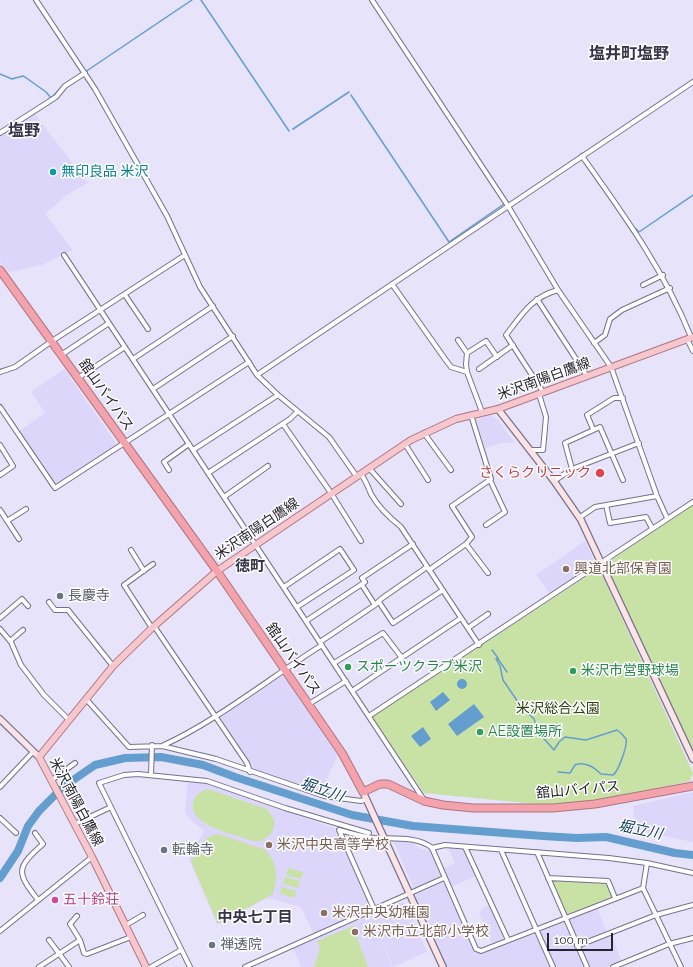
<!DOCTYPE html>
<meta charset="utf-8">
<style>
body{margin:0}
#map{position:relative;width:693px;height:967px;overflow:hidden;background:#e6e3fb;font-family:Raleway,sans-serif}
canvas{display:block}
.scale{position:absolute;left:547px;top:933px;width:66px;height:18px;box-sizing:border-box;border:2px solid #26252f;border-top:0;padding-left:5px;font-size:12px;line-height:14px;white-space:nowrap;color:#26252f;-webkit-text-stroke:3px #fff;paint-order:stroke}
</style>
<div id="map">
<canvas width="693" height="967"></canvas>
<div class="scale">100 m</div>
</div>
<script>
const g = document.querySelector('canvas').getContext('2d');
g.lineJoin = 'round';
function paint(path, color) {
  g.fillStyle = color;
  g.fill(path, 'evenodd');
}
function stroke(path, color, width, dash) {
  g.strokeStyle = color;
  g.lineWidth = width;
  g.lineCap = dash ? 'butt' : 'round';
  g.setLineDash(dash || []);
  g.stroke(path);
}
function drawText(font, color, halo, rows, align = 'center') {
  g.font = font + ' Raleway,"Noto Sans JP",sans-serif';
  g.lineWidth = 3;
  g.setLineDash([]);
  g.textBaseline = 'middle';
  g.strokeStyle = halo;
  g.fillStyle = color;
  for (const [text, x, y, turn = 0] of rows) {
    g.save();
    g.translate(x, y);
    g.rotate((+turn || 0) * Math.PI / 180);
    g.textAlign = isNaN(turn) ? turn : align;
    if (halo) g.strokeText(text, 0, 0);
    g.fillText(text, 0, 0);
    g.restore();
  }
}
const built = new Path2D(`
 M34 113 88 183 68 194 45 214 73 250 42 265 9 272 0 262V135Z
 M64 369 118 446 55 488 18 432 45 413 31 392Z
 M489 415 497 419 515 443H501L485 448 476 420Z
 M585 541 595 563 550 594 536 575Z
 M281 672 338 755 321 791 254 770 218 716Z
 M188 779 206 782 334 828 371 906 369 910 314 935 301 907 267 898 217 924 189 859 204 831 192 821 185 812Z
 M693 792V842L636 830 633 806Z
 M393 840 413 843 420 849 430 850 441 875 440 879 414 889Z
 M448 848 463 849 465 851 476 876 451 887 443 869 455 863Z
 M441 883 445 884 475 951 481 953 533 934 536 935 550 967H446L415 899 417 894Z
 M401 902 406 904 427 952 393 967 371 916 392 967H301L293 948Z
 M489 905 503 937 502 940 492 944 479 914 482 908Z
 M597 908 607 933 581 943 577 942 568 922 570 918Z
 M561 922 564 923 584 967H555L540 934 541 931Z
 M612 935 621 961 607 967H589L581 949 582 946Z`);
const green = new Path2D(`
 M693 504V750L605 564Z
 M599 568 693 773 690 781 622 796 556 806 424 793 372 717Z
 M208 789 267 809 275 821 272 833 262 841H253C237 835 188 826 193 803 195 795 200 791 208 789Z
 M218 834 266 850C278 866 278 876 273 894L218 924 191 862C197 849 202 837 218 834Z
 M288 868 303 872 301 879 286 875Z
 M285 877 300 881 298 888 283 884Z
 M552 880 607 882 612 894 611 899 567 914 564 912Z
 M282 887 296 891 295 898 280 894Z
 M353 926 368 967H314L320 948 317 941Z`);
const water = new Path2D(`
 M457 684a5 5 0 1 1 10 0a5 5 0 1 1-10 0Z
 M443 692 450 700 436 711 430 702Z
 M474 704 484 717 457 736 448 724Z
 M423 727 431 739 420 747 411 736Z`);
const stream = new Path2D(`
 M201 0 289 131
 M85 72 192 0
 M0 74 12 79 23 76 25 77 46 92 51 98 59 90
 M351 95 449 242 504 204
 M293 129 349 92
 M635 228 639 232 693 195
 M492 650 498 658 496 659 500 666 503 680 520 705 534 719 539 733 554 750 559 742 565 737 586 740 617 730C620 732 624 736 626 739 628 745 618 772 613 775L601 774C594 767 585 761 575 765L570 773 558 772
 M498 659 507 672`);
const river = new Path2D(`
 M0 878 18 851 28 826 39 811 63 787 95 765 125 758 161 757 203 765 235 777 352 815 413 826 543 836 577 838 606 837 675 853 693 855`);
const street = new Path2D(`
 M36 0 95 89 167 216 200 287 257 375 278 395 329 437 357 477
 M372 0 508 206 558 290 611 367 657 496 667 518
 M0 133 56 97 65 86 85 73
 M582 156C624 215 664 270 691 337
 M64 255 424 800
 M392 284 445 359 451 367 467 372 482 412
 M643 285 663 275
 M125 295 148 329
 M537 299 587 376
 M687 339 693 351
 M458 340 467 353 486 341 497 357
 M594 343 605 335 610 319 622 310 670 288
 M467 353 466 364 467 372
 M61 355 109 323
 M133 359 213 306
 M479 369 513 345
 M0 372 15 367 52 341 185 255
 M257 375 693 82
 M78 378 125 347
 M153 389 233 336
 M543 392 506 335C522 314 532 297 558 290
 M0 407 55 488 249 362
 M283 424 331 493 361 541
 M593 429 587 415 614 398H623
 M424 433 451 470
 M405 444 428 480
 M0 445 13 466 0 475
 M193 450 278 395
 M530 450H543L546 417 539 394
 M369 468 401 504
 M572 469 565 443 600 427 623 480
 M169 470 164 462 189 444
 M208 473 290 419 297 412
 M361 474C366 481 368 487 371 494 378 507 390 518 401 527L479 645
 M554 481 572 469 639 443
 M224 497 268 466
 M606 505 610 523 646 517 652 528
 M0 510 19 539
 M579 518 595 507 657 496
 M7 521 26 509
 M486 525 505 512 490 480
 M466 544 488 573
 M131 550 144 571
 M429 570 466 544 472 537 452 506 491 479 471 415
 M362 585 375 605
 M284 587 340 549 354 570 297 607
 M49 602 55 610H68L113 666
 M379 602 393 623 443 590
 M0 618 22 599 28 606
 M306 621 365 582 362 578 413 544
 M154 626 247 763 250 772
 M152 628 124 585 153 564
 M468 628 488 614
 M0 629 11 642 21 665 44 695 69 720
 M10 641 23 630
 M320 642 375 605 381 599 427 567
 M334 663 383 633 402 658
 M352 691 461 618
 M86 699 129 747 162 746 216 759 324 796 361 801 367 799
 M309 704 346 681
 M369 716 693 502
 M162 746C217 721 271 677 322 645
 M151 775 152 745
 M52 780 75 763
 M0 787 32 753
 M0 818 16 833
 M75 824 111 807
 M339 830C351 833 363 837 375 838 393 839 418 836 432 848L476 949 481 951 643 888
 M339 830 374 909
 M35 833 43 844C16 868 16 872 38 900
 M465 847 508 940
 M432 848 445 845 609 858 647 863 693 873
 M501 850 553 967
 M537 852 587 967
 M647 863 643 888 681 967
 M548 878 608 881 615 898
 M77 916 70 924 80 940 84 953 87 954 131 937
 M126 925 143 915
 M0 931 92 857
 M49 940 69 967
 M577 946 656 915 693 905
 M39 967 80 940
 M151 967 181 950
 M190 967 99 783 124 775 138 774 207 781 285 808 369 833
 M245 967 444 878
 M613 967 669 944 693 938`);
const secondary = new Path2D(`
 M498 409 554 481 581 520 693 759
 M0 719 39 757
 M363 792 443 967`);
const primary = new Path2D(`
 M146 967 92 857 39 757 113 666 152 628 217 571 411 440 456 419 498 409 693 337`);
const highway = new Path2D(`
 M0 270 217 571 342 753 363 792 380 784H388L424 801 443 805 473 808H553L595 804 693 786`);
const markers = [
 [53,172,4,"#0f9aa8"],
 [600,473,5,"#e0444e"],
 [566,569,4,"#8d6e63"],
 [60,596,4,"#6b7280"],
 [348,667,4,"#2e9e5b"],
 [573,671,4,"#2e9e5b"],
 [480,732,4,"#2e9e5b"],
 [269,845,4,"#8d6e63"],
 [164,850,4,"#6b7280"],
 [55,900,4,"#d1479c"],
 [324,913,4,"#8d6e63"],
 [355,932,4,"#8d6e63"],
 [212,945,4,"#6b7280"]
];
const cultureNames = [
 ["無印良品 米沢",61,172]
];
const streetNames = [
 ["米沢南陽白鷹線",544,379,-20],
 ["舘山バイパス",106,395,55],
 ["米沢南陽白鷹線",257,529,-34],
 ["舘山バイパス",293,659,55],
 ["舘山バイパス",578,790,-5],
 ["米沢南陽白鷹線",76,802,62]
];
const healthNames = [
 ["さくらクリニック",591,473]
];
const educationNames = [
 ["興道北部保育園",574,569],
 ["米沢中央高等学校",277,845],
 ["米沢中央幼稚園",332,913],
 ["米沢市立北部小学校",363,932]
];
const worshipNames = [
 ["長慶寺",68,596],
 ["転輪寺",172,850],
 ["禅透院",220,945]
];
const leisureNames = [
 ["スポーツクラブ米沢",356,667],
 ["米沢市営野球場",581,671],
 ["AE設置場所",488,732]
];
const parkNames = [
 ["米沢総合公園",558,709]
];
const hotelNames = [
 ["五十鈴荘",63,900]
];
const neighbourhoodNames = [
 ["徳町",250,566],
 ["中央七丁目",255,917]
];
const waterNames = [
 ["堀立川",322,790,19],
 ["堀立川",640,830,12]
];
const quarterNames = [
 ["塩井町塩野",629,54],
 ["塩野",24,131]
];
paint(built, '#dcd6fb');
paint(green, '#c8e2a6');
paint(water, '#649ecf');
stroke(stream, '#649ecf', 1.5);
stroke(river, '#649ecf', 8);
stroke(street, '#75718b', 6);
stroke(secondary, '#75718b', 8);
stroke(primary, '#ac7680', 8);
stroke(highway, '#ac7680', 9);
stroke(street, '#fff', 4);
stroke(secondary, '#fce3e6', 5.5);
stroke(primary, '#f8c7cd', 6);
stroke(highway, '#f4a2ac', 7);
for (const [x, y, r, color] of markers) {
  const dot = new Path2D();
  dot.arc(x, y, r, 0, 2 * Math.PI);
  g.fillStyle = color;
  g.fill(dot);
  stroke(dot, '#fff', 1.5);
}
drawText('14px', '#0d838f', '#fff', cultureNames, 'left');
drawText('14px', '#26252f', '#fff', streetNames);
drawText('14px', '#be3a42', '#fff', healthNames, 'right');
drawText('14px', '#785e54', '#fff', educationNames, 'left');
drawText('14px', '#5b616d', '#fff', worshipNames, 'left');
drawText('14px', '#27864d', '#fff', leisureNames, 'left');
drawText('14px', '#2f4110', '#fff', parkNames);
drawText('14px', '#b23c85', '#fff', hotelNames, 'left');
drawText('bold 15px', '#37334a', '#fff', neighbourhoodNames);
drawText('italic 15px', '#103d5e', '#fff', waterNames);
drawText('bold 16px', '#37334a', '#fff', quarterNames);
</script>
